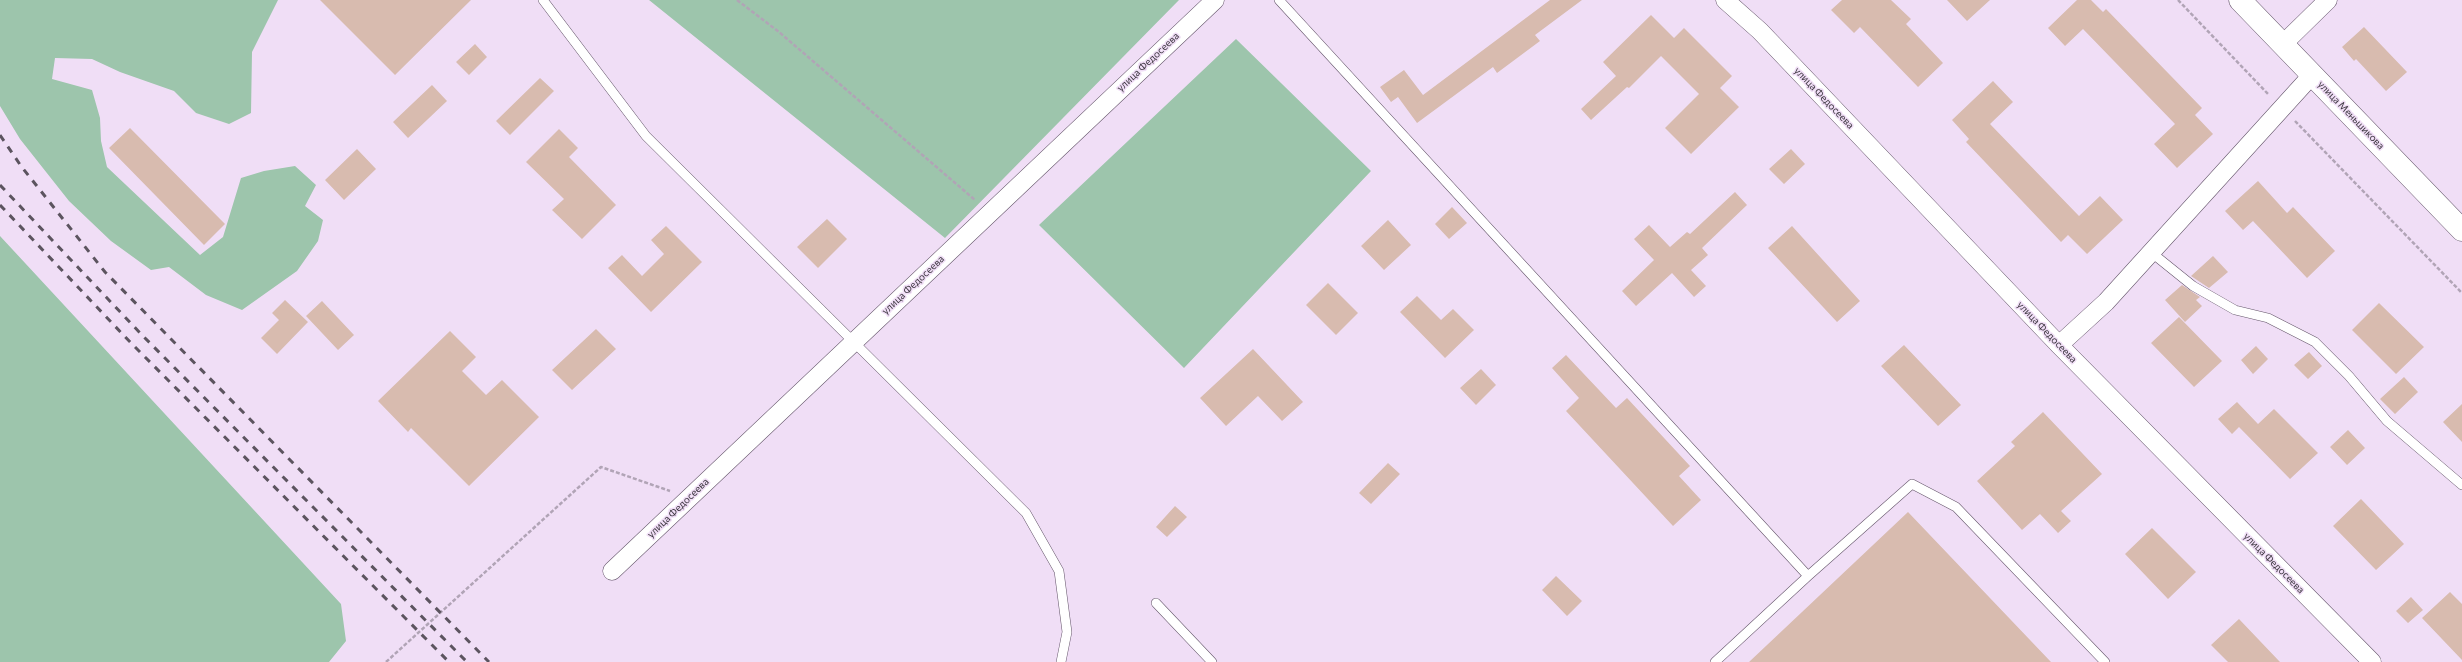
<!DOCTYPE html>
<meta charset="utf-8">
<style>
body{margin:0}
canvas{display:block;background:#f0def6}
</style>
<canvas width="2462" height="662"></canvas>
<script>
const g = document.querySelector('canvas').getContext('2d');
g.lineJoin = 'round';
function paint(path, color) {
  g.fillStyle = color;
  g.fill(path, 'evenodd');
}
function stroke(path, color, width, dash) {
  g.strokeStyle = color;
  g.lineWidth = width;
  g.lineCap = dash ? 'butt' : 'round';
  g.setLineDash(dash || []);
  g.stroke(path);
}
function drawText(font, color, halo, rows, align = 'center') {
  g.font = font + ' Commissioner,sans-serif';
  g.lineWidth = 3;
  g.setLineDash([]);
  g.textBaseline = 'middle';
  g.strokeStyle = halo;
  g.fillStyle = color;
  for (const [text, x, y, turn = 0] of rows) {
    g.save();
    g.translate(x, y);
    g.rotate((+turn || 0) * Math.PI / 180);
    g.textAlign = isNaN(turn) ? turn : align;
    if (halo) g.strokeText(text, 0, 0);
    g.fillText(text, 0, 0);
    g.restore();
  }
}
const green = new Path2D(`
 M0 0H278L252 52 251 113 229 124 196 113 174 91 120 72 92 59 55 58 52 79 92 90 100 118 101 141 107 167 200 255 223 237 241 178 264 171 295 166 316 185 305 206 323 220 318 241 297 271 242 310 206 295 169 267 151 270 111 241 69 201 20 139 0 106Z
 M649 0H1179L945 238Z
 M1236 39 1371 171 1184 368 1039 225Z
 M0 236 341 604 346 641 329 662H0Z`);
const building = new Path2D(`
 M320 0H471L395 75Z
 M1550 0H1582L1535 35 1540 41 1497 73 1493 67 1417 123 1398 97 1391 102 1380 87 1404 70 1423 95Z
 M1842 0H1891L1911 19 1906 24 1943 63 1918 87 1860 27 1854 33 1831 10Z
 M1947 0H1990L1967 21Z
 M2077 0H2091L2103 12 2106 9 2202 108 2195 115 2213 134 2177 168 2154 144 2175 124 2083 29 2065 46 2048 28Z
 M1651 15 1674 38 1684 28 1732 76 1720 88 1739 107 1691 154 1665 128 1699 94 1661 56 1629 88 1627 87 1591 120 1581 109 1616 76 1603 62Z
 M2364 27 2407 72 2386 91 2356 59 2354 61 2342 47Z
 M475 44 487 57 469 75 456 62Z
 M540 78 554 91 510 135 496 121Z
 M1993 81 2013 102 1990 124 2079 216 2100 196 2123 220 2087 254 2068 235 2061 242 1966 142 1969 139 1952 120Z
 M432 85 447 101 408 138 393 122Z
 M130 128 225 224 204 245 109 148Z
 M559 129 578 148 569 157 616 205 582 239 552 210 564 199 526 162Z
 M357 149 376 169 344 200 325 180Z
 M1791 149 1805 164 1784 184 1769 169Z
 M2258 181 2287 213 2293 207 2335 251 2307 278 2253 221 2243 230 2225 211Z
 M1735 192 1747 205 1702 248 1708 255 1691 270 1706 286 1694 297 1672 273 1636 306 1622 291 1654 260 1634 239 1649 225 1670 247 1687 232 1690 234Z
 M1452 207 1467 223 1449 239 1435 224Z
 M827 219 847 239 818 268 797 247Z
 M1388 220 1411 245 1384 270 1361 246Z
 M666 226 702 262 651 312 608 268 622 255 642 276 664 254 651 240Z
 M1792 226 1860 301 1837 322 1768 248Z
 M2213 256 2228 272 2209 288 2191 276Z
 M1328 283 1358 313 1336 335 1306 305Z
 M2182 285 2200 297 2196 300 2202 306 2185 322 2165 300Z
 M1417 296 1441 320 1453 309 1474 330 1445 358 1400 312Z
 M285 300 308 322 277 354 261 338 279 320 272 313Z
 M322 301 354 335 338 350 306 316Z
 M2379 303 2424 347 2396 374 2352 330Z
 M2179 317 2222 361 2194 387 2151 343Z
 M596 329 616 349 572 390 552 370Z
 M450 331 476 357 462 371 486 395 502 380 539 417 469 486 411 428 408 432 378 401Z
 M1904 345 1961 405 1938 426 1881 366Z
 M2256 346 2268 359 2253 374 2241 360Z
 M1253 349 1303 402 1282 421 1258 396 1226 426 1200 398Z
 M2309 352 2322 366 2308 379 2294 365Z
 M1566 355 1616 408 1627 398 1690 466 1679 476 1701 500 1673 526 1566 411 1579 398 1552 368Z
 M1481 369 1496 385 1476 405 1460 388Z
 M2404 377 2418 392 2395 414 2380 399Z
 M2237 402 2258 424 2274 409 2318 453 2290 479 2239 427 2232 434 2218 419Z
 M2462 404V442L2443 422Z
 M2043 412 2102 474 2061 511 2071 521 2058 533 2040 514 2022 530 1977 481 2015 446 2011 442Z
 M2348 430 2365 448 2347 465 2330 447Z
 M1388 463 1400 474 1371 504 1359 493Z
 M2361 499 2404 544 2376 570 2333 526Z
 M1175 506 1187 517 1167 537 1156 527Z
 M1908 512 2051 662H1749Z
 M2152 528 2196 572 2168 599 2125 554Z
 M1556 576 1582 601 1567 616 1542 590Z
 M2450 592 2462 604V660L2422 618Z
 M2411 597 2423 610 2408 623 2396 611Z
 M2239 619 2280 662H2228L2211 645Z`);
const path = new Path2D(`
 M737 0 779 32 975 200
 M2178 0 2269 95
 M2295 121 2462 293
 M386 662 601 467 670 491`);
const lane = new Path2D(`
 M543 0 646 136 1026 513 1059 571 1067 632 1061 662
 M1279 0 1808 576
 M2152 253 2193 286 2235 310 2268 318 2315 342 2349 376 2387 421 2462 485
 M1156 603 1212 662
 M1715 662 1808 576 1912 484 1956 507 2105 662`);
const street = new Path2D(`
 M1725 0 1760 31 2059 345 2372 662
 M2283 44 2328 0
 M2059 345 2106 302 2312 75
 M612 571 1215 0`);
const secondary = new Path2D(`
 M2240 0 2462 230`);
const rail = new Path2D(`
 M0 135 21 166 105 272 489 662
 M0 185 142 335 467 662
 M0 205 131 343 449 662`);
const streetNames = [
 ["улица Федосеева",1148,62,-43],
 ["улица Федосеева",1824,98,46],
 ["улица Меньшикова",2351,115,46],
 ["улица Федосеева",913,285,-43],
 ["улица Федосеева",2047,332,46],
 ["улица Федосеева",678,508,-44],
 ["улица Федосеева",2274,563,45]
];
paint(green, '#9dc5ac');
paint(building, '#d8bbaf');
stroke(lane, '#65566b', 10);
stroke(street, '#65566b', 19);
stroke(secondary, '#65566b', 23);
stroke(path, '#b1a4b6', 2.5, [4, 2]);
stroke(lane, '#fff', 9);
stroke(street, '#fff', 18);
stroke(secondary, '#fff', 22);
stroke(rail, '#5c545f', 3, [7, 7]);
drawText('10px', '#3d3740', '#f0def6', streetNames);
</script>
